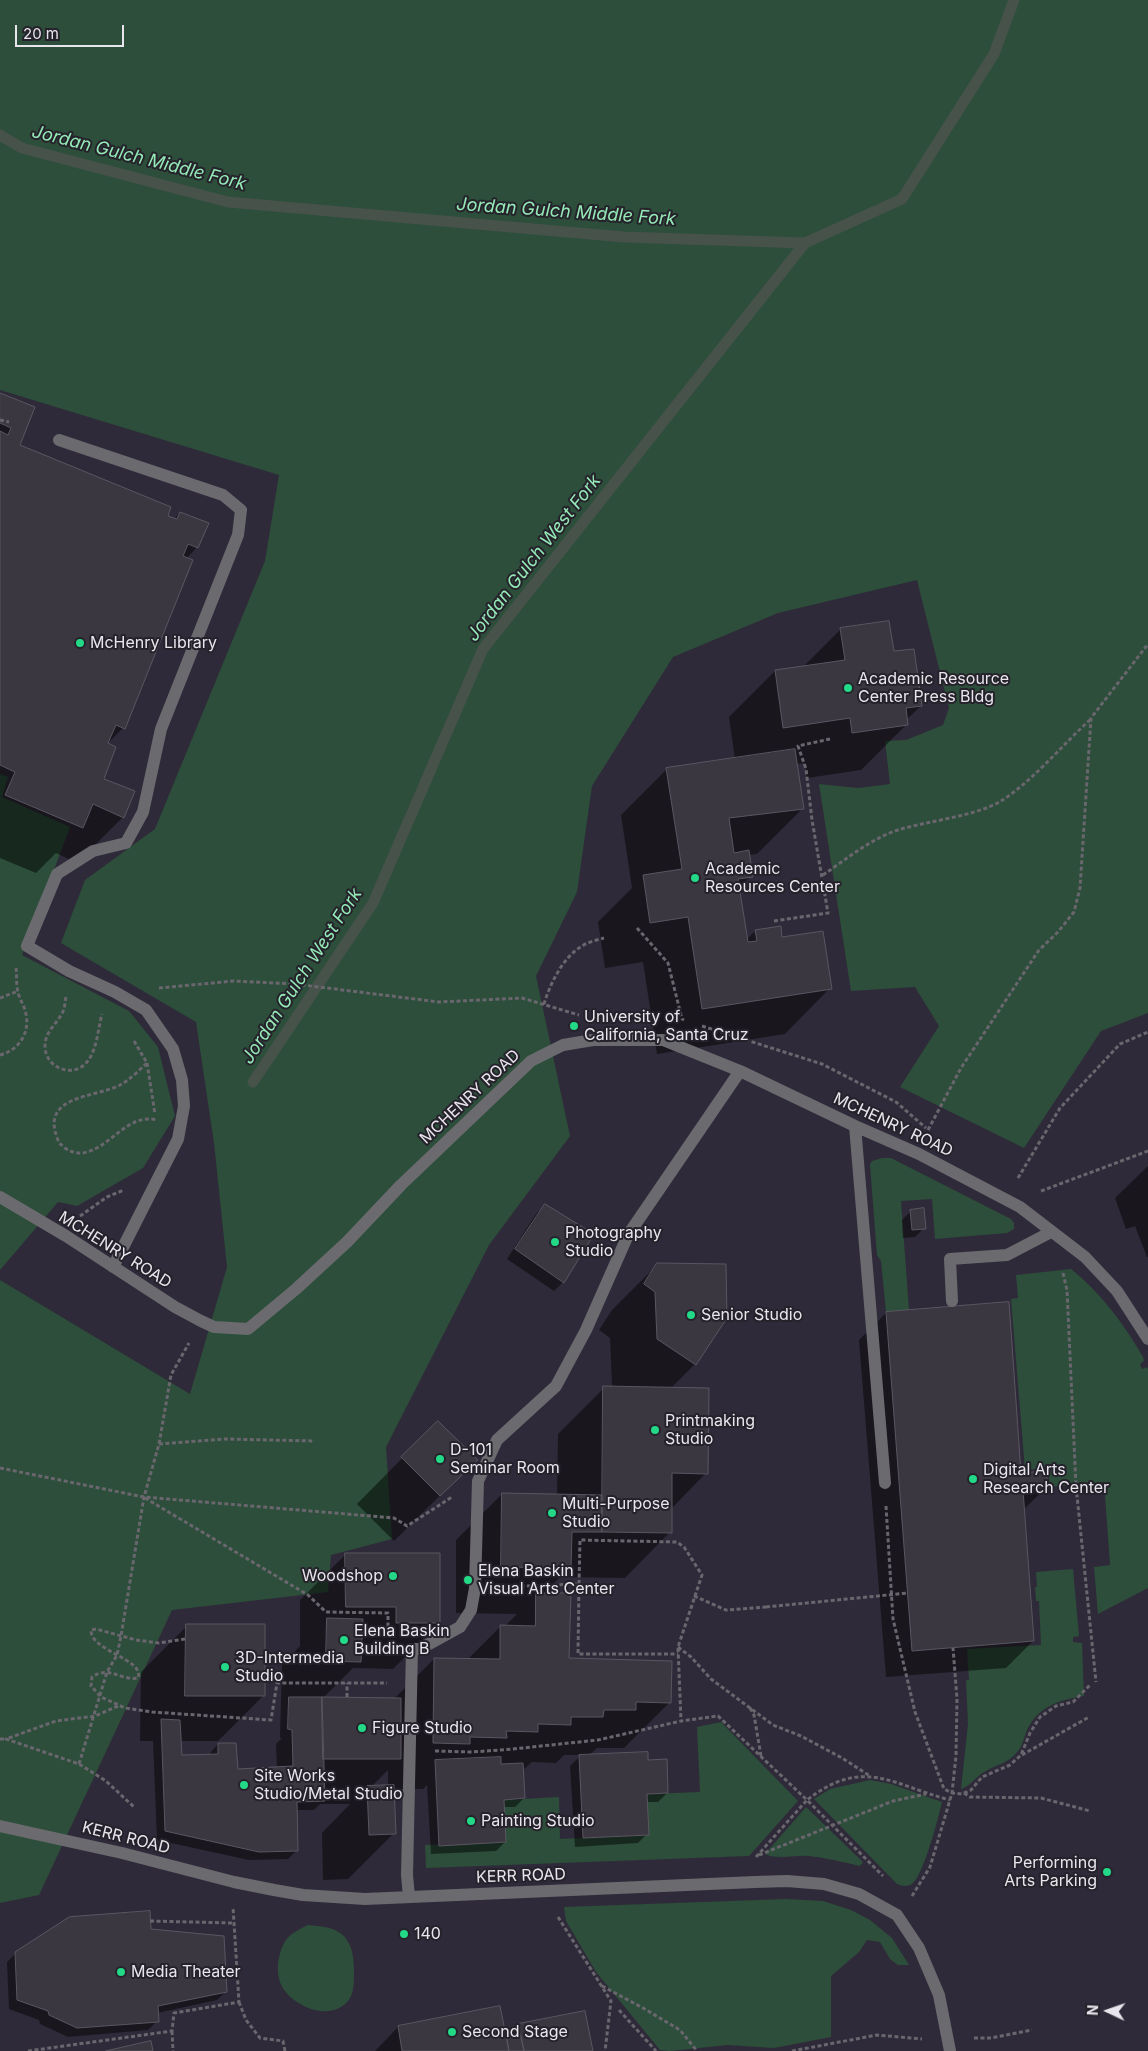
<!DOCTYPE html>
<style>
body{margin:0}
#map{position:relative;width:1148px;height:2051px;overflow:hidden;background:#25222b;font-family:Inter,sans-serif}
canvas{display:block}
.north{position:absolute;left:1083px;top:1986px;width:50px;height:50px;-webkit-text-stroke:4px #25222b;paint-order:stroke;rotate:273deg;font-size:14px;font-weight:700;line-height:20px;text-align:center;color:#e8e6ec}
.north::after{content:'';display:block;margin:auto;width:18px;height:22px;background:#e8e6ec;clip-path:polygon(50% 0,100% 100%,50% 72%,0 100%)}
.scale{position:absolute;left:15px;top:25px;width:109px;height:22px;box-sizing:border-box;border:2px solid #e8e6ec;border-top:0;padding-left:6px;font-size:15px;line-height:18px;white-space:nowrap;color:#e8e6ec;-webkit-text-stroke:4px #25222b;paint-order:stroke}
</style>
<div id="map">
<canvas width="1148" height="2051"></canvas>
<div class="north">N</div>
<div class="scale">20 m</div>
</div>
<script>
const g = document.querySelector('canvas').getContext('2d');
g.lineJoin = 'round';
function paint(path, color) {
  g.fillStyle = color;
  g.fill(path, 'evenodd');
}
function stroke(path, color, width, dash) {
  g.strokeStyle = color;
  g.lineWidth = width;
  g.lineCap = dash ? 'butt' : 'round';
  g.setLineDash(dash || []);
  g.stroke(path);
}
function drawText(font, color, halo, rows, align = 'center') {
  g.font = font + ' Inter,sans-serif';
  g.lineWidth = 4;
  g.setLineDash([]);
  g.textBaseline = 'middle';
  g.strokeStyle = halo;
  g.fillStyle = color;
  for (const [text, x, y, turn = 0] of rows) {
    g.save();
    g.translate(x, y);
    g.rotate((+turn || 0) * Math.PI / 180);
    g.textAlign = isNaN(turn) ? turn : align;
    if (halo) g.strokeText(text, 0, 0);
    g.fillText(text, 0, 0);
    g.restore();
  }
}
const built = new Path2D(`
 M0 0H1148V2051H0Z`);
const green = new Path2D(`
 M0 0H1148V1013L1101 1031 1024 1148 900 1087 939 1026 915 987 851 991 819 784 858 788 890 784 885 741 906 740 943 725 949 708 917 580 778 613 673 657 592 786 577 892 536 976 570 1136 489 1245 386 1447 392 1539 331 1555 328 1592 172 1610 39 1895 0 1903V1280L190 1394 227 1267 214 1143 196 1022 61 943 85 880 155 829 265 561 279 475 0 390Z
 M0 774 8 777 2 797 70 827 22 955 129 1011 158 1047 175 1116 143 1168 77 1206 58 1202 0 1270Z
 M882 1158H891L1011 1219 1014 1223V1229L1007 1233 935 1239 932 1199 901 1201 909 1310 886 1312 881 1261 877 1255 870 1165 872 1161Z
 M1071 1269C1101 1293 1124 1324 1143 1357L1144 1361 1140 1364 1142 1369 1147 1367 1148 1369V1588L1098 1614 1094 1567 1110 1565 1104 1482 1050 1487 1048 1468 1025 1470 1011 1299 1018 1298 1016 1275Z
 M1073 1569 1079 1636 1073 1637V1642L1082 1643 1084 1696C1059 1700 1039 1706 1027 1730 1024 1737 1023 1745 1018 1751 1009 1763 998 1764 986 1771 976 1776 971 1786 961 1789L968 1724 966 1680H969L967 1649 1041 1645 1039 1601H1036L1035 1587H1037L1036 1572Z
 M721 1722 798 1801 749 1856 426 1868 425 1845 506 1842 504 1800 559 1797 560 1839 648 1835 647 1794 700 1792 697 1727Z
 M870 1780 891 1784 942 1802C939 1816 923 1877 912 1884 907 1887 902 1886 897 1884L814 1799 830 1789Z
 M806 1807 863 1862 860 1866C843 1862 826 1858 809 1856 795 1855 778 1860 765 1854Z
 M786 1899 823 1901 851 1910 870 1920 892 1938 909 1965H898L890 1959 880 1942 867 1940 859 1952 831 1976V2037L774 2048 728 2045 670 2051 660 2050 596 1972 566 1921 564 1907Z
 M308 1925C320 1926 335 1927 344 1936 353 1946 354 1960 354 1972 354 1980 354 1992 350 1998 341 2013 321 2014 306 2007 298 2003 290 1998 285 1991 274 1978 277 1953 286 1940 291 1933 300 1929 308 1925Z`);
const shadow = new Path2D(`
 M0 395 18 446 166 516 174 519 180 513 197 547 186 559 123 728 107 744 102 779 123 817 77 863 56 853 36 873 0 858Z
 M841 629 893 653 921 706 906 720 907 724 861 770 807 778 805 763 796 764 803 808 757 854 748 855 751 876 738 889 746 940 755 931 781 938 830 988 785 1034 657 1054 643 962 605 968 598 922 632 888 621 815 667 769 735 759 729 717 775 671 803 667Z
 M1148 1166V1257H1147L1135 1226 1126 1229 1115 1198Z
 M545 1205 563 1282 554 1291 507 1259 536 1214Z
 M911 1211 924 1228 915 1237 903 1238 902 1220Z
 M658 1264 695 1364 671 1388 706 1473 671 1509 670 1532 625 1578 560 1577 544 1594 568 1659 670 1702 624 1748H597L588 1756 647 1761 667 1793 658 1802H646L647 1834 638 1843 575 1847 570 1766 581 1755H564L556 1763 532 1762 523 1770 524 1798 515 1807H503L505 1842 496 1851 431 1854 427 1785 423 1789H393L394 1833 348 1879 323 1880 322 1833 350 1804H320L314 1810H296L297 1850 288 1859 249 1860 157 1840 153 1741H140L141 1672 187 1626 264 1695 218 1741H180V1756H210V1753L218 1744 237 1770 277 1768 276 1744 282 1738H280L282 1665 300 1646V1600L346 1554 439 1623 393 1669 353 1668 323 1698 394 1699 434 1659 467 1660 500 1627H504L517 1614 456 1613V1540L502 1494 557 1495 558 1434 604 1388H617L612 1385 610 1338 599 1330 612 1310ZM388 1770V1786L371 1787Z
 M886 1313 1020 1474 1047 1487 1023 1510 1033 1641 1006 1668 886 1677 859 1340Z
 M438 1422 476 1460 394 1541 357 1504Z
 M16 1953 226 1991 217 2000 157 2013V2021L148 2030 68 2037 40 2024 39 2020 9 2009 7 1962Z
 M499 2007 506 2039 519 2025 592 2051H375L398 2027Z`);
const stream = new Path2D(`
 M0 135 22 148 228 202 624 237 805 243 902 199 994 54 1014 0
 M253 1082 373 903 483 649 805 243`);
const building = new Path2D(`
 M0 393 35 407 20 445 171 507 168 516 177 519 180 512 209 523 198 548 188 544 183 556 193 560 125 729 116 725 108 743 116 747 104 779 135 791 124 818 93 804 83 828 5 795 15 772 0 765V431L8 435 11 428 0 423Z
 M889 621 894 651 914 649 922 706 906 708 908 725 852 733 850 718 783 728 775 670 845 660 840 628Z
 M795 749 804 809 729 818 734 853 749 850 751 864 753 877 738 879 748 942 757 941 755 930 781 926 782 937 823 931 832 989 702 1009 688 917 650 923 643 875 682 869 666 768Z
 M545 1204 594 1234 564 1283 515 1249Z
 M924 1208 926 1229 912 1230 910 1210Z
 M657 1263 726 1264 727 1318 696 1365 657 1339 655 1292 644 1284Z
 M1009 1302 1021 1473 1046 1471 1048 1487 1023 1490 1034 1641 912 1651 886 1312Z
 M603 1386 709 1388 708 1474 672 1473V1533L602 1532Z
 M438 1421 478 1460 440 1496 401 1457Z
 M502 1493 602 1495V1532H572L571 1568 501 1567Z
 M345 1553H440V1623H396V1607H346Z
 M536 1593H571L569 1658 672 1661 671 1703 636 1702V1710H604L603 1717H571V1725L538 1724V1732L506 1731 507 1738 470 1737V1744L433 1743 434 1658 500 1659V1625L535 1626Z
 M327 1618 363 1619 361 1662 326 1661Z
 M186 1624H265V1696H185Z
 M289 1697H322L325 1801 297 1802 298 1851 259 1852 165 1831 161 1719 180 1720 182 1755 218 1754V1743H236L238 1769 293 1766 292 1730 288 1729Z
 M322 1697 401 1698V1759H323Z
 M648 1752V1760L667 1759 668 1793 647 1794 649 1835 583 1838 579 1755Z
 M501 1757V1764L523 1763 525 1798 504 1800 506 1842 439 1846 435 1760Z
 M394 1785 396 1834 369 1835 367 1786Z
 M150 1911 151 1929 224 1936 227 1992 158 2006 159 2022 77 2028 49 2015 48 2011 17 2000 15 1952 69 1917Z
 M500 2006 509 2051H402L398 2026Z
 M585 2011 593 2051H524L518 2024Z
 M521 2036 524 2051H509L507 2039Z
 M151 2041 153 2051H106Z`);
const path = new Path2D(`
 M0 420 9 422
 M823 875C845 860 872 838 898 830 927 821 977 816 1001 801 1034 780 1062 745 1091 719
 M774 921 828 913 812 820 806 769 798 746 830 739
 M637 928 668 963 682 1019 684 1020
 M159 988 234 981 295 984 439 1002 522 998 579 1015
 M66 997C65 1001 65 1005 64 1009 59 1023 45 1030 45 1046 45 1068 73 1079 87 1062 97 1050 98 1029 102 1014
 M0 998 18 991
 M544 1004C550 984 563 957 582 946 588 942 597 940 604 938
 M702 1026 822 1064 896 1102 926 1128
 M134 1041 147 1063C139 1070 130 1080 120 1085 95 1098 39 1095 58 1140 59 1144 62 1145 65 1148 90 1166 114 1131 135 1122 142 1119 149 1118 157 1120
 M0 1055C19 1050 30 1033 26 1014 25 1006 19 999 18 992 16 985 17 976 16 968
 M147 1063 155 1114
 M928 1130 961 1068 1039 950 1058 932 1074 912 1080 888 1091 718 1148 644
 M1018 1178 1060 1108 1120 1044 1148 1032
 M1041 1191 1148 1151
 M80 1216 107 1197 124 1190
 M1063 1273 1067 1290 1076 1486 1096 1682
 M159 1444 225 1439 315 1441
 M0 1468 144 1497 394 1518 407 1526 452 1497
 M145 1498 308 1595 326 1612 388 1613V1632L392 1635
 M886 1506 893 1619 915 1712 944 1789 952 1793 962 1794 971 1790 982 1777 1010 1765 1021 1755 1030 1733 1040 1717 1056 1706 1073 1702 1090 1685
 M579 1584 578 1654H678
 M501 1587 579 1584 580 1540 677 1542 684 1547 702 1575 678 1647 681 1721
 M694 1596 726 1610 766 1607
 M185 1639 159 1643 136 1640 96 1629 91 1630C90 1651 145 1659 138 1678 121 1681 109 1665 92 1677L91 1686 101 1697 125 1708 152 1712 271 1720 277 1683H387
 M678 1647 691 1657 711 1679 773 1725 801 1736 842 1758 870 1776
 M347 1697V1683
 M118 1706 95 1716 56 1721 6 1739 79 1764 106 1781 134 1807
 M750 1708 754 1715 761 1756
 M0 1739H6
 M435 1751 472 1752 513 1749 598 1740 681 1721 718 1716 807 1800C864 1756 892 1785 950 1800
 M1022 1755 1089 1717
 M79 1764 107 1672 117 1655 121 1636 144 1497 159 1444 171 1375 189 1343
 M964 1793 970 1797 1041 1798 1090 1811
 M759 1855 893 1801 926 1794
 M756 1857 807 1800 883 1876
 M912 1896 930 1867 952 1793 956 1756 957 1699 953 1648
 M558 1917 611 2001 605 2051
 M150 1921 233 1923
 M602 1986 643 2008 680 2030 697 2051
 M239 2002 246 2020 260 2038 283 2041 285 2051
 M619 2010 656 2051
 M172 2031 173 2051
 M974 2038H991L1032 2030
 M28 2051 172 2031 174 2013 239 2002 233 1907
 M792 2051 877 2035 922 2039`);
const lane = new Path2D(`
 M59 440 223 495 241 510 238 535 161 729 143 812 126 843 93 851 57 874 27 946 69 971 115 992 146 1010 173 1049 182 1080 184 1106 178 1139 113 1267
 M855 1126 885 1483
 M0 1197 66 1236 175 1307 201 1321 214 1327 248 1329 296 1289 347 1242 401 1185 531 1061 563 1045 593 1040H663L740 1071 855 1126 919 1154 1020 1207 1085 1257 1117 1291 1148 1339
 M952 1301 950 1259 1007 1255 1051 1232
 M0 1826 122 1853 234 1882 274 1890 303 1895 365 1899 755 1882 787 1881 824 1884 859 1894 897 1915 919 1948 939 1995 950 2051
 M409 1897 407 1875 412 1649H420L460 1627 471 1610 475 1588 478 1481 497 1440 556 1386 586 1330 628 1235 740 1071`);
const pathBridge = new Path2D(`
 M766 1607 908 1593`);
const markers = [
 [80,643,5,"#23d886"],
 [848,688,5,"#23d886"],
 [695,878,5,"#23d886"],
 [574,1026,5,"#23d886"],
 [555,1242,5,"#23d886"],
 [691,1315,5,"#23d886"],
 [655,1430,5,"#23d886"],
 [440,1459,5,"#23d886"],
 [973,1479,5,"#23d886"],
 [552,1513,5,"#23d886"],
 [393,1576,5,"#23d886"],
 [468,1580,5,"#23d886"],
 [344,1640,5,"#23d886"],
 [225,1667,5,"#23d886"],
 [362,1728,5,"#23d886"],
 [244,1785,5,"#23d886"],
 [471,1821,5,"#23d886"],
 [1107,1872,5,"#23d886"],
 [404,1934,5,"#23d886"],
 [121,1972,5,"#23d886"],
 [452,2032,5,"#23d886"]
];
const poiNames = [
 ["McHenry Library",90,643],
 ["Academic Resource",858,679],
 ["Center Press Bldg",858,697],
 ["Academic",705,869],
 ["Resources Center",705,887],
 ["University of",584,1017],
 ["California, Santa Cruz",584,1035],
 ["Photography",565,1233],
 ["Studio",565,1251],
 ["Senior Studio",701,1315],
 ["Printmaking",665,1421],
 ["Studio",665,1439],
 ["D-101",450,1450],
 ["Seminar Room",450,1468],
 ["Digital Arts",983,1470],
 ["Research Center",983,1488],
 ["Multi-Purpose",562,1504],
 ["Studio",562,1522],
 ["Elena Baskin",478,1571],
 ["Visual Arts Center",478,1589],
 ["Woodshop",383,1576,"right"],
 ["Elena Baskin",354,1631],
 ["Building B",354,1649],
 ["3D-Intermedia",235,1658],
 ["Studio",235,1676],
 ["Figure Studio",372,1728],
 ["Site Works",254,1776],
 ["Studio/Metal Studio",254,1794],
 ["Painting Studio",481,1821],
 ["Performing",1097,1863,"right"],
 ["Arts Parking",1097,1881,"right"],
 ["140",414,1934],
 ["Media Theater",131,1972],
 ["Second Stage",462,2032]
];
const streetNames = [
 ["MCHENRY ROAD",470,1097,-43],
 ["MCHENRY ROAD",893,1125,25],
 ["MCHENRY ROAD",115,1250,32],
 ["KERR ROAD",126,1838,14],
 ["KERR ROAD",521,1876,-2]
];
const waterNames = [
 ["Jordan Gulch Middle Fork",139,158,14],
 ["Jordan Gulch Middle Fork",566,212,4],
 ["Jordan Gulch West Fork",534,558,-52],
 ["Jordan Gulch West Fork",302,976,-57]
];
paint(built, '#2f2a39');
paint(green, '#2c4e3a');
paint(shadow, '#0007');
stroke(stream, '#46524a', 11);
paint(building, '#3b3741');
stroke(building, '#5a5661', 1);
stroke(path, '#69666e', 3, [4, 2.5]);
stroke(lane, '#6b6a6f', 12);
stroke(pathBridge, '#69666e', 3, [4, 2.5]);
for (const [x, y, r, color] of markers) {
  const dot = new Path2D();
  dot.arc(x, y, r, 0, 2 * Math.PI);
  g.fillStyle = color;
  g.fill(dot);
  stroke(dot, '#25222b', 2);
}
drawText('16px', '#e8e6ec', '#25222b', poiNames, 'left');
drawText('16px', '#e8e6ec', '#25222b', streetNames);
drawText('italic 18px', '#94e9b6', '#25222b', waterNames);
</script>
